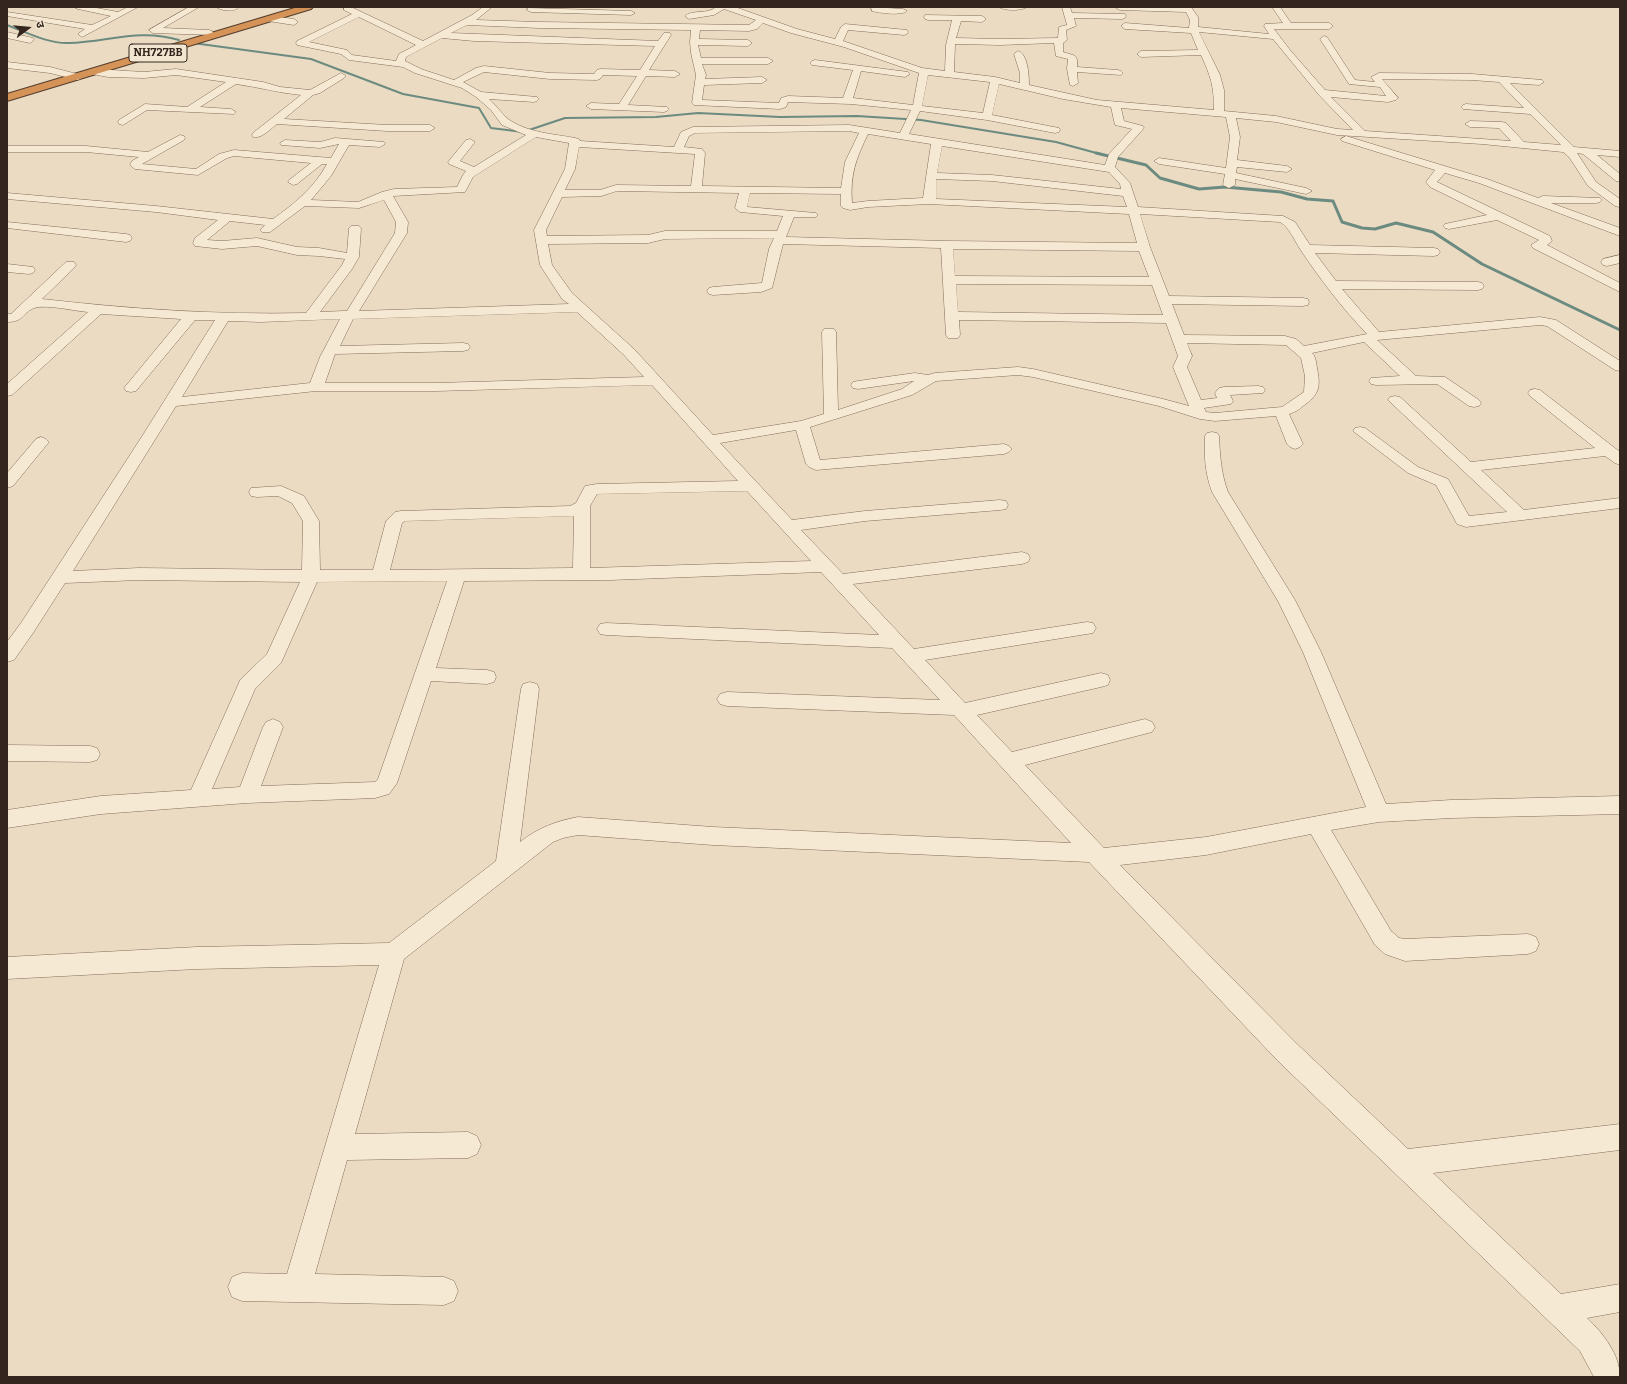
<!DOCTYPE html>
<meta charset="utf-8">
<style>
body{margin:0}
#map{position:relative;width:1627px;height:1384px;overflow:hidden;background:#ebdbc2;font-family:Bitter,"Noto Sans Devanagari",serif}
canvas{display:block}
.frame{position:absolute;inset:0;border:8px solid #34261e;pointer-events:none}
.north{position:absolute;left:8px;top:8px;width:40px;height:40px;-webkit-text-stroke:3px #f3e6d1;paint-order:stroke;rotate:74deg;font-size:11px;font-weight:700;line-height:16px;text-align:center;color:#34261e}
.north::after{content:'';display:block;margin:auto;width:14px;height:18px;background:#34261e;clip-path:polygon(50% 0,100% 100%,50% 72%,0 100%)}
</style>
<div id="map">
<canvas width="1627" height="1384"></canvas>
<div class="frame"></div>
<div class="north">उ</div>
</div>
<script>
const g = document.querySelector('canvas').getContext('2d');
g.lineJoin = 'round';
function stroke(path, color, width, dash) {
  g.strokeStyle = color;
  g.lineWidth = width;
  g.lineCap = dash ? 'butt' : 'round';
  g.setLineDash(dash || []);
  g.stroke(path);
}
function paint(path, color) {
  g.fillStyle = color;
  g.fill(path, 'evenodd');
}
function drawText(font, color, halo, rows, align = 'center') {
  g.font = font + ' Bitter,serif';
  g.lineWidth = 4;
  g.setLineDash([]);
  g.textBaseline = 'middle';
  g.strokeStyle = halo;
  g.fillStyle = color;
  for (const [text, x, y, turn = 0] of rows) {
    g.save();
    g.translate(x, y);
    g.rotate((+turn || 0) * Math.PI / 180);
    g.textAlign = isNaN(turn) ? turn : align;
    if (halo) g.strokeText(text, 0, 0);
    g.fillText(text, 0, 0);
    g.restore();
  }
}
const streamFar1 = new Path2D(`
 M7 25C26 32 48 44 69 43 108 42 139 28 179 40
 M193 43 311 59 403 94 479 108 491 128 523 132 565 118 656 117 698 113 780 117 857 116 921 120 1056 142 1100 154`);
const stream = new Path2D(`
 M1096 153 1146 165 1160 178 1199 189 1225 187 1281 192 1307 199 1333 201 1342 222 1362 228 1375 229 1396 223 1433 232 1482 264 1620 330`);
const minor = new Path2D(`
 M74 7H91L118 12 128 7H138L82 37 78 34 85 29 7 16V12L92 25 111 16 78 9Z
 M189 7H199L163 28 209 30 212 31 213 33 212 35 153 33 149 30Z
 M216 7H237L238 8C233 12 221 11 216 7Z
 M344 7H351L423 41 472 15 483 7H492L476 20 539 22 749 25 756 20 724 9 714 15 689 19 685 16C693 9 707 15 716 7H735L797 29 835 39 841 27 845 24 907 30 908 32 907 34 904 35 848 30 843 41 922 68 945 71 946 45 952 20H928L925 19 924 17 925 15 982 16 986 19 982 22 961 21 956 38 1000 39 1058 38 1059 27 1067 25 1062 7H1070L1072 13 1125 14 1126 16 1125 18 1122 19 1074 18 1076 26 1066 30 1067 40 1063 43V52C1075 56 1078 54 1077 67L1118 70 1121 71 1123 73 1121 75 1077 72 1078 83 1073 86 1070 85 1067 69 1068 59 1056 56 1054 43 1000 45 955 44 954 72 995 77 1020 83V73L1014 54 1018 51C1028 54 1029 76 1029 85L1097 100 1214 110C1214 86 1211 77 1201 55L1141 57 1137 54 1141 51 1198 50 1191 33 1125 29 1121 26 1125 23 1189 28 1190 20 1186 12 1120 10 1116 8 1191 7 1198 17V27L1269 34 1264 26 1265 24 1283 23 1272 7H1280L1291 23H1329L1333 26 1329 29H1274L1290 50 1325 90 1386 96 1380 87 1349 84 1320 39 1324 36 1327 37 1355 80 1375 82 1371 77 1379 73 1472 74 1542 80 1544 82 1539 85 1510 83 1574 147 1620 151V157L1597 155 1620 174V182L1616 181 1583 154 1577 153 1596 182 1620 199 1619 207 1615 206 1588 186 1569 157 1563 152 1482 144 1337 135 1276 122 1236 118 1240 137 1237 160 1287 166 1292 169 1287 172 1237 167 1236 173 1306 188 1312 191 1306 194 1235 179V185L1229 188 1223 185 1225 174 1159 164 1154 161 1159 158 1226 168 1230 137 1226 117 1121 108 1124 121 1143 126 1144 128 1118 157 1115 167 1130 183 1138 207 1283 216 1295 222 1310 245 1434 248 1438 249 1440 252 1438 255 1434 256 1315 253 1336 281 1478 282 1482 283 1484 286 1482 289 1478 290 1342 289 1379 332 1540 317 1556 320 1620 361V371L1615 370 1547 326 1540 325 1377 340 1416 376 1445 377 1479 400 1481 403 1479 406 1474 407 1469 406 1437 384 1376 385 1371 384 1369 381 1371 378 1400 376 1364 342 1312 353C1316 357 1316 362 1317 368 1321 387 1319 395 1303 406 1299 410 1295 412 1289 414L1303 444 1300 447 1295 449 1290 447 1287 444 1276 416 1215 421 1200 419 1159 406 1033 377 1018 375 936 381 912 395 810 427 820 460 1004 444 1009 446 1012 449 1009 452 1004 454 816 470 809 467 806 464 796 430 720 443 792 520 865 511 1000 500 1006 501 1008 505 1006 509 1000 510 865 521 801 530 843 574 1022 552 1028 554 1030 558 1028 562 1022 564 853 584 914 649 1087 622 1093 623 1096 628 1093 633 1087 634 925 660 965 703 1101 673 1108 675 1110 680 1108 685 1101 687 977 715 1012 752 1145 719 1152 722 1155 727 1152 732 1025 765 1104 848 1206 837 1366 807 1303 652 1278 601 1212 492C1205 473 1204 456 1205 436L1207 433 1212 432 1217 433 1219 436C1220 456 1221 473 1228 492L1295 600 1321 652 1386 804 1451 800 1620 796V814L1451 818 1379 822 1331 830 1391 931 1399 938 1405 939 1528 934 1536 937 1539 944 1536 951 1528 954 1405 961 1385 954 1375 945 1311 834 1206 855 1120 865 1296 1043 1408 1149 1620 1124V1150L1433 1173 1561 1294 1620 1284V1312L1587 1318C1603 1333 1620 1355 1620 1377H1594L1580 1351 1278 1061 1089 862 713 845 578 835 563 838 553 842 404 959 355 1134 468 1132 477 1136 481 1145 477 1154 468 1158 347 1160 315 1274 444 1277 454 1281 458 1291 454 1301 444 1305 242 1301 232 1297 228 1287 232 1277 242 1273 287 1274 379 965 197 969 7 979V957L197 947 389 943 496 861 521 689 523 684 530 682 537 684 539 689 520 842C538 828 556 821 578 817L713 827 1071 843 954 715 727 706 720 704 717 699 720 694 727 692 940 700 892 648 606 635 600 634 597 629 600 624 606 623 879 635 821 572 610 580 464 581 436 668 487 670 494 672 496 677 494 682 487 684 431 681 397 783 389 794 375 798 247 803 101 814 7 828V810L101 796 191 790 238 685 240 680 267 654 300 582 139 580 65 583 33 633 14 660 7 662V642L21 623 141 438 215 320H195L136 391 131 392 126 391 124 388 181 319 101 314 12 395 7 396V384L88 312C74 311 47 304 34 308 22 313 24 322 7 322V314H11L66 262H74L76 265 74 268 42 299C130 309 217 315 306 313L342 265 345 259 319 256 297 255 257 246 222 249 195 246 193 243 195 238 218 220 156 212 7 199V193L156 206 273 219C294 204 314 188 327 164H322L297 184 293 185 288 182 289 180 311 163 234 156 227 158 198 175 135 169 130 165 132 161 139 157 86 152H7V146H86L148 152 180 135 184 136 185 138 184 140 142 164 196 169 219 154 234 150 331 158 339 144 320 148 281 145 280 143 285 140 320 142 335 138 384 142 385 144 380 147 349 145 331 176 311 200 358 202 382 192 394 189 457 187 463 175 466 171 449 164 448 162 466 140 470 139 475 142 460 161 474 167 526 135 502 125 491 110 476 97 462 88 415 73 403 67 349 60 341 54 297 45 296 43 297 41 352 14 344 10ZM359 17 416 45 399 54 396 61 352 55 347 50 309 42ZM763 23 791 33 844 47 919 73 913 105 853 98 861 71 905 77 910 74 908 72 815 60 812 61 810 63 812 65 853 70 843 98 788 96 781 98 779 103 702 100 704 85 762 83 767 80 762 77 705 79 706 75 702 64H768L773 61 768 58H701L698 45 748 46 752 43 748 40 699 39 700 30 749 31 757 29ZM467 25 539 28 691 30 690 42 691 53 696 75 692 103 694 105 780 109 786 107 788 102 851 104 911 110 900 133 849 125 693 127 681 132 674 147 580 141 579 139 575 138C554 134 530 133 511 121 504 117 496 105 489 99L534 102 537 101 539 99 537 97 481 92 463 82 484 72 550 79 597 80 600 79 603 75 637 76 619 104 591 103 586 106 591 109 664 112 667 111 669 109 667 107 628 105 646 76 675 77 680 74 675 71 649 70 671 35 670 33H664L658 41 451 33ZM1199 32 1273 39 1319 95 1353 130 1337 129 1276 116 1224 111V90L1220 75ZM442 38 474 41 655 46 640 70 600 69 597 70 594 74 550 73 484 66 476 68 454 80 421 69 405 61 406 57ZM928 75 990 82 983 113 922 106ZM1382 79 1472 80 1499 82 1524 108 1466 104 1463 105 1461 107 1463 109 1530 114 1561 145 1524 142 1506 123 1502 122 1470 121 1465 124 1470 127 1499 128 1511 141 1365 131 1331 97 1388 102 1396 100 1398 98ZM999 84 1063 99 1111 107 1115 125 1132 129 1109 154 1105 165 909 134 920 111 987 120 1055 133 1059 132 1060 130 1059 128 992 115ZM849 131 859 133 845 162 841 188 702 186 705 153 702 149 684 147 689 136 695 133ZM868 134 931 144 923 198 868 201 852 203C850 174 856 159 868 134ZM536 137 569 143 565 169 534 230 540 265 562 299 569 304 359 311 407 233 408 222 393 196 465 192 473 177ZM942 146 1109 172 1120 184 1121 189 992 175 937 173ZM579 147 695 154 691 186 616 185 600 190H565L575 169ZM936 179 992 181 1123 196 1127 207 936 199ZM617 191 739 193 735 208 740 212 783 216 777 231H665L648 235 547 236 546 230 562 197 601 196ZM750 193 841 194V206L843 208 850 210 868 207 929 204 1129 214 1137 243 947 241 786 237 794 217H816L818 215 816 213 747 207ZM384 200 396 222 395 233 347 311H344L320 312 352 269 359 257 361 228 359 226H351L349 228 347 253 319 248 297 247 257 238 222 241 207 240 230 221 265 225 260 230 262 232H270L305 206 359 208ZM1140 214 1280 222C1290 228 1294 240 1300 249 1320 279 1342 308 1367 334L1304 346 1296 339 1285 336 1184 335 1172 304 1303 306 1308 305 1309 302 1308 299 1303 298 1169 296 1150 247ZM774 238 769 249 762 283 713 287 709 288 707 291 709 294 713 295 761 292 772 288 783 244 941 248 946 335 948 338H958L960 335 959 320 1166 323 1178 356 1173 367 1189 406 1163 399 1033 369 1018 367 935 373 928 375 915 373 858 381 853 382 851 385 853 388 858 389 914 381 902 389 838 410 836 332 834 329H824L822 332 824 414 801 421 713 435 634 349 572 293 552 265 548 244 648 243 665 239ZM953 249 1139 251 1149 277 955 276ZM956 284 1152 285 1163 315 958 312ZM577 312 624 355 644 377 436 383H325L335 354 463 351 468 350 470 347 468 344 463 343 340 346 353 319ZM340 319 320 357 310 383 182 397 228 321 261 322ZM1187 343 1286 345 1301 358 1305 376 1304 392 1282 407 1215 413 1206 412 1204 408 1231 404 1233 401 1230 395 1263 393 1265 390 1263 387 1258 386 1224 387 1219 388 1215 393 1217 398 1201 400 1187 367 1192 356ZM652 385 738 481 597 484 585 486 576 503 570 506 401 511 395 512 386 521 373 570H320L319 521 304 496 281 486 251 488 249 492 251 496 257 497 278 496 292 503 303 521 302 570 139 568 73 571 176 406 316 391H436ZM747 491 811 561 590 568V506L597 494ZM574 516 573 568 390 570 402 523 405 521ZM447 581 378 779 375 782 261 786 283 727 280 722 273 719 266 722 263 727 240 787 212 789 255 689 281 663 317 582Z
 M871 7 903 9 907 11C902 16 879 13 872 11Z
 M999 7H1027C1022 11 1004 11 999 7Z
 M528 8 631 11 635 13 631 15 531 12 527 10Z
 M271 16 294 19 298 22 294 25 268 21 267 19Z
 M7 32 33 38 34 40 30 43 7 38Z
 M7 62 50 67 81 75 83 77 78 80 50 73 7 68Z
 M95 69 144 72 176 69 263 82 280 87 310 90 341 73 346 76 344 78 320 93 313 95 284 119 387 125H430L435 128 430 131H387L277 124C270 129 262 139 253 137L252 135 253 133 301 95C279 93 258 87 236 84L200 107 231 109 236 112 234 114 147 110 123 125 119 124 118 122 119 120 145 104 187 107 226 82 176 75 144 78 108 77 92 74 90 72Z
 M1346 136 1487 179 1538 198 1543 196 1600 198 1602 200 1600 202 1596 203H1551L1620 228V236L1479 183 1445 173 1437 182 1550 236 1552 241 1547 245 1620 283V292L1533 248 1531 245 1539 240 1497 220 1449 229 1445 228 1443 226 1445 224 1487 215 1430 187 1426 182 1435 170 1342 141 1341 139Z
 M7 222 126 234 130 235 132 238 130 241 126 242 7 228Z
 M1620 255V263L1607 266 1603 265 1601 262 1603 259Z
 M7 264 33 267 35 270 33 273 29 274 7 272Z
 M1535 389 1540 390 1620 452V465L1615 463 1605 456 1481 470 1524 510 1620 498V508L1466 527 1457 524 1436 485 1408 473 1353 431 1355 428 1360 427 1365 428 1418 467 1448 479 1469 516 1507 512 1388 400 1390 397 1395 396 1400 397 1471 462 1595 448 1530 396 1528 393 1530 390Z
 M41 437 46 439 49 442 13 486 7 488V473L36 439Z
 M7 745 90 746 97 748 100 754 97 760 90 762 7 761Z`);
const highway = new Path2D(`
 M298 7H313L311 9 7 101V94Z`);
const shields = [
 [158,53,58]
];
const shieldNames = [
 ["NH727BB",158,53]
];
stroke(streamFar1, '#6c8b80', 2);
stroke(stream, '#6c8b80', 3);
stroke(minor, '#836d5a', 1);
stroke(highway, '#513c2e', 2);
paint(minor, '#f6e9d4');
paint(highway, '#d59357');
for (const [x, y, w] of shields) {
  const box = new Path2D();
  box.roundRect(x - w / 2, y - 9, w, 18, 3);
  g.fillStyle = '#f3e6d1';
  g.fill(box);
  stroke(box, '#34261e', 1);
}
drawText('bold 11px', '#34261e', null, shieldNames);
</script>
